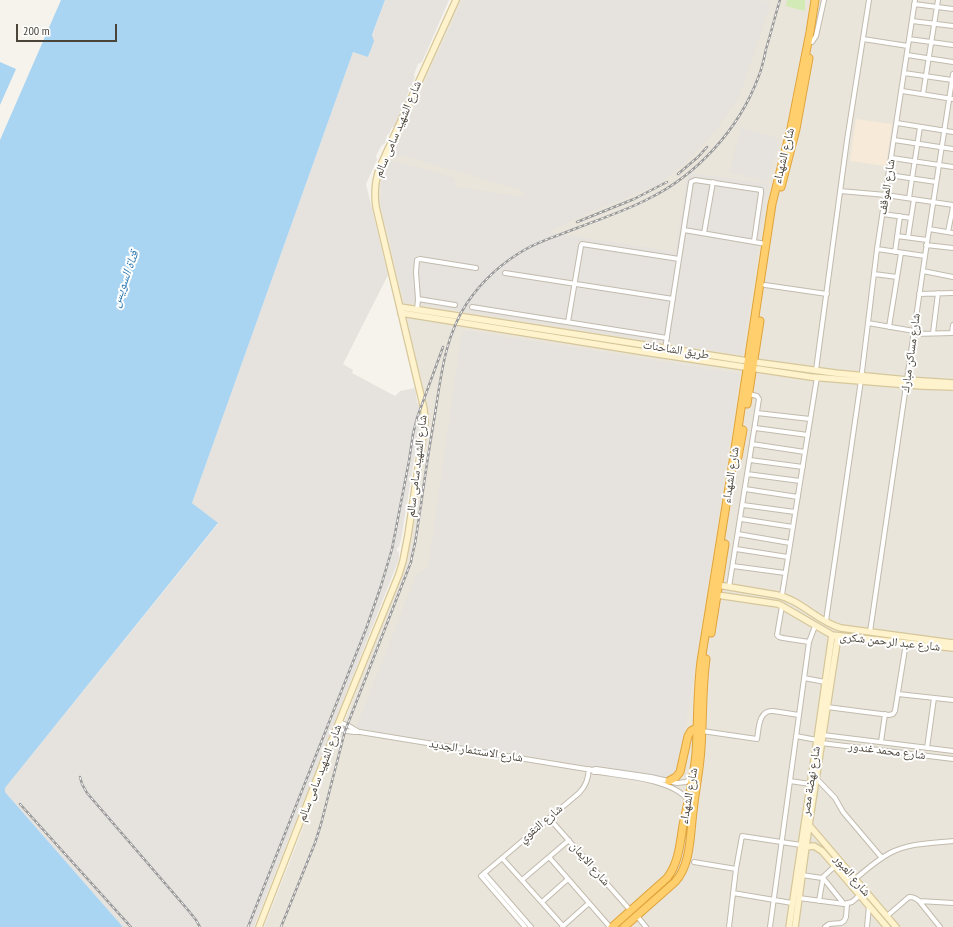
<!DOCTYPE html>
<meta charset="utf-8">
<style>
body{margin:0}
#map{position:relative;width:953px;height:927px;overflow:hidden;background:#f6f3ec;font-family:"PT Sans Narrow",sans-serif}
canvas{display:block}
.scale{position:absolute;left:16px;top:24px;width:101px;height:18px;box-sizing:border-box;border:2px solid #4b4439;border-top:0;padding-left:5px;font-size:12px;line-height:14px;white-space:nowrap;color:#4b4439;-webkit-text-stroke:3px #fff;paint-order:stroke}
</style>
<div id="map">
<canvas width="953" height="927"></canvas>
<div class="scale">200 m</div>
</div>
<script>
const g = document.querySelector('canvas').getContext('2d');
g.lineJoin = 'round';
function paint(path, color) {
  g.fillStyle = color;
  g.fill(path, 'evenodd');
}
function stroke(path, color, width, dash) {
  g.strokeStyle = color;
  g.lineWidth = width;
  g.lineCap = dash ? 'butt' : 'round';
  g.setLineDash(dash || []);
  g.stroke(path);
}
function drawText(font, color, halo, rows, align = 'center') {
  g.font = font + ' "PT Sans Narrow","Noto Naskh Arabic",sans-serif';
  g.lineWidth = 4;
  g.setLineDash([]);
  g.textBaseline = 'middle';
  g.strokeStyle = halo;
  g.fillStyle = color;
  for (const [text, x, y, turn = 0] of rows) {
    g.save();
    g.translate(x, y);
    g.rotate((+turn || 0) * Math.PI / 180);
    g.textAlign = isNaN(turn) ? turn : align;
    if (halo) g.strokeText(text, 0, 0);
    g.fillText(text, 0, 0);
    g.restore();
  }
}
const residential = new Path2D(`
 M457 0H953V927H264L301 833 311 803 348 713 409 542 421 474 428 412 426 402 404 320 378 211 377 190 379 178 390 151Z`);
const commercial = new Path2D(`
 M856 119 892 124 886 166 850 161Z`);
const industrial = new Path2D(`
 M385 0H449L422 62 418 64 414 75 415 77 394 127H392L389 134 387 135 385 143 381 146 376 156 377 160 366 184 388 275 343 364 353 370 352 373 395 396 400 391 415 388 417 402 422 410 401 540 399 547 397 548V551L399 552V559L254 927H123L5 792V788L218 524 192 503 353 52 369 57 372 36Z
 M463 0H762L771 3 740 95 714 133 683 165 656 186 593 211 549 232 675 252 687 178 691 173 768 184 742 355 407 302 404 300 381 204 382 175H386L387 170 391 160 455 178 454 186 523 197V191L401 155 399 157 393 155 409 119Z
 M741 128 780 139 768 182 729 172Z
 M462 330 740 374 678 775 675 780 356 728 416 575 428 568Z`);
const green = new Path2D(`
 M787 0H805V11L786 6Z`);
const water = new Path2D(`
 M61 0H385L372 35 374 41 368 57 353 52 192 503 218 523 5 788V792L123 927H0V140Z
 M0 62 16 69 0 105Z`);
const street = new Path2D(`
 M914 4 953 9
 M912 21 953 26
 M863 39 908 46
 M909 39 953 45
 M812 42 816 36 824 0
 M907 55 953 62
 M904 73 952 80
 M902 91 953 99
 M923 94 938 0
 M897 123 953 132
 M894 140 953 149
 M892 158 953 167
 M889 175 936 182
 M840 191 886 195 953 205
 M909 198 920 127
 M883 214 911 218
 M929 229 953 233
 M684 230 766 244
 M948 232 953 207
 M704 233 713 182
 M897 236 927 240
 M908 237 914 199
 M926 245 953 248
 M877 249 925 256
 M895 252 900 216
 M923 271 953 277
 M505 273 673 299
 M874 274 897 277
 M765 285 827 294
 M919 294 953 293
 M418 299 455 305
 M472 307 667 338
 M417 310 418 299 416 272 417 260 420 259 476 268
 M568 322 581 246 582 244 679 259
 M868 323 914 331
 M889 327 901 253
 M933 333 938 293
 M952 333 953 325
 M914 334 953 333
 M665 349 691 182 695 180 761 190V193L754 241
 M816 370 847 140 869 0
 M757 413 810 419
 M755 428 808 435
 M752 444 805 452
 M750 460 803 467
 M747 474 800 481
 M745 489 798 497
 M743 505 795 512
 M741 519 793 527
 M738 534 790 543
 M736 549 788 557
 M733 566 785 573
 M729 587 759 399 757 396 749 394
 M782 595 817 377
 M782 606 777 635 779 637 783 638 809 642
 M826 621 861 380 877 249 915 0
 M870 632 925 256 953 74
 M804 678 825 682
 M898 694 953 700
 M827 707 889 715 893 714 895 711 906 643
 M339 722 347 725 359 732
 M337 729C344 731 352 732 360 732L592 770 594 772H598C623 776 672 779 688 800
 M702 731 757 739C759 729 758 710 773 711L799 715
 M823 735 953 751
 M796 736 817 740
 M881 742 885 714
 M821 743 953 759
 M927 748 934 698
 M592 770 596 769 651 777 677 783 686 782 692 777
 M816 778 835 798 843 812 882 858
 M790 781 810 784
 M549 818 631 911
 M549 857 610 927
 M502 858 563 926
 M694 862 736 869
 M484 873 531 927
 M802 875 822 878 835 866
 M823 878 844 904
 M855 879C866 870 877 860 890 853 909 843 932 843 953 841
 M522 880 569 840
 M733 893 792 903
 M799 898 844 904 852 902 860 895
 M819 901 823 878
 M919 901 953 903
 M542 902 568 879
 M637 916 646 927
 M887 916 909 897C913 897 916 898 919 901L940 927
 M525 927 481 876 579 793C586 786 588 779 589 769
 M562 927 589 903
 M729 927 736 869 742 836 801 845
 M770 927 809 642 815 626
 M825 927 829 924 841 923 844 921 846 917 847 904
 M867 927 869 906`);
const secondary = new Path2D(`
 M400 307 754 362 835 373 907 380 953 383
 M401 313 651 353 811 377 922 386 953 387
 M718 585 777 595C801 600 818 622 841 628L953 643
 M717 595 778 604 782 606 832 635 953 648
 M809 825 896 927
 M806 847 814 846 822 851 887 927
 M259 927 339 722 399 574 403 561 408 535 425 422 424 409 376 207C374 193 375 180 380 167L456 0
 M789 927 817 740 832 635
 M795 927 809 825 838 636`);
const highway = new Path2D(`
 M781 187 796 129 809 58
 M747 404 760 321
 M738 457 743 430
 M711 633 725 544
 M669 781 676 777 680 772 688 736 691 731 698 727
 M612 927 667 878C679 863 680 843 683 825 688 801 694 777 696 753 698 722 697 692 701 661L732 468 772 204 791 128 810 32 815 0
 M624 927 675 882C691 865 690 835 693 812 695 791 700 769 701 748 703 718 702 688 706 659`);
const rail = new Path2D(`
 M678 174 698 157 707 147
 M577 222 634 199 667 182
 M80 777 82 784 87 793 188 910 196 920 200 927
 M20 804 131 927
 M248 927 366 629 381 586 392 549 409 461 413 434 417 418 443 347
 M281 927 315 843 321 824 345 731 411 562C412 554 415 546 416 537 418 526 419 515 421 505 425 474 430 444 435 414 441 376 445 336 467 303 482 281 503 262 526 249 542 240 560 235 577 228 600 219 625 211 648 199 697 175 739 129 758 78 762 69 764 59 766 49 771 33 775 16 780 0`);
const streetNames = [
 ["شارع الشهيد سامى سالم",398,129,-67],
 ["شارع الشهداء",784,156,-76],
 ["شارع الموقف",887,187,-81],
 ["طريق الشاحنات",676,350,9],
 ["شارع مساكن مبارك",911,353,-82],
 ["شارع الشهيد سامى سالم",417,466,-83],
 ["شارع الشهداء",731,475,-81],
 ["شارع عبد الرحمن شكرى",890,642,6],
 ["شارع الاستثمار الجديد",476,751,9],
 ["شارع محمد غندور",887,751,7],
 ["شارع الشهيد سامى سالم",320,773,-69],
 ["شارع نهضة مصر",811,781,-81],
 ["شارع الشهداء",689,796,-80],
 ["شارع التقوي",541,824,-40],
 ["شارع الايمان",590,864,49],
 ["شارع العبور",852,876,50]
];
const waterNames = [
 ["قناة السويس",125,279,-70]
];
paint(residential, '#eae5da');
paint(commercial, '#f7ead8');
paint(industrial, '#e6e2dd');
paint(green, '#d2eab5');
paint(water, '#a9d4f2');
stroke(street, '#c2bbae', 6);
stroke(secondary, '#d6c79b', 8);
stroke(highway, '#e0a43c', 9);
stroke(street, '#fff', 4);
stroke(secondary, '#fff3cd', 5.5);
stroke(highway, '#ffcf6e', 7);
stroke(rail, '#9a9a9a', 2.5);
stroke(rail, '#fff', 1, [3]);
drawText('12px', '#4b4439', '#fff', streetNames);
drawText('italic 13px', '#2e7ab2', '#fff', waterNames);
</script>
